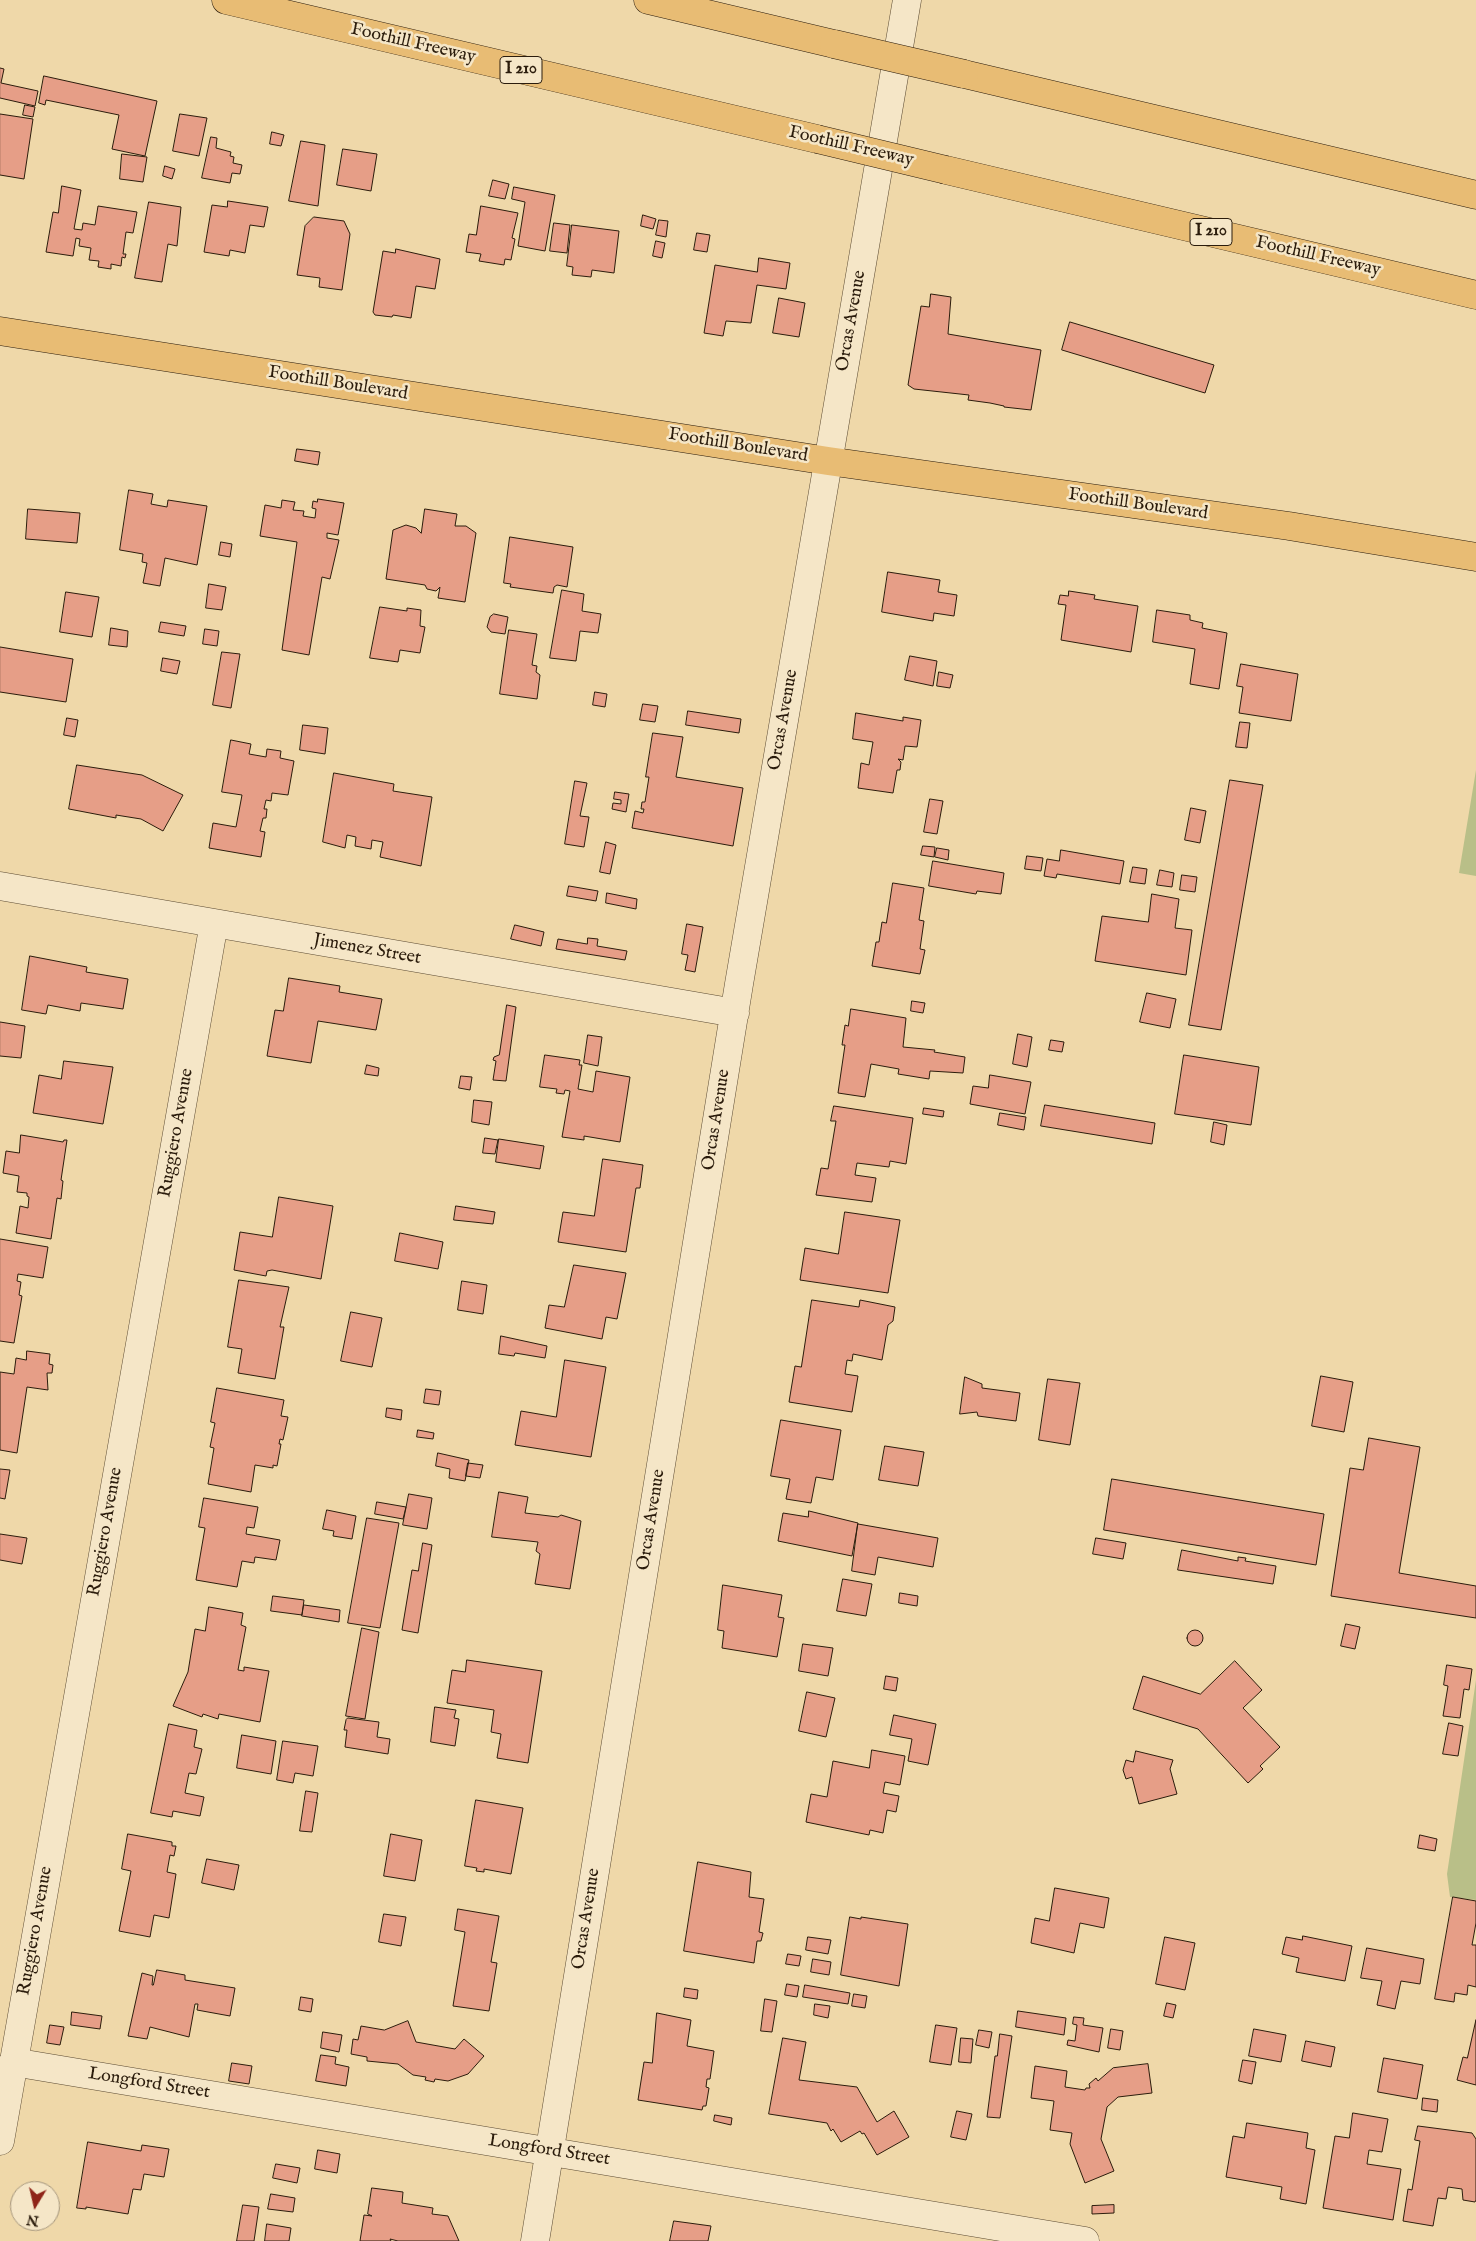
<!DOCTYPE html>
<style>
body{margin:0}
#map{position:relative;width:1476px;height:2241px;overflow:hidden;background:#efd8a9;font-family:"IM FELL English",serif}
canvas{display:block}
.north{position:absolute;left:10px;top:2181px;width:50px;height:50px;box-sizing:border-box;background:#f5e6c7;border:1px solid #a4957c;border-radius:50%;rotate:189deg;font-size:14px;font-weight:700;line-height:20px;text-align:center;color:#2b1c0c}
.north::after{content:'';display:block;margin:auto;width:18px;height:22px;background:#8f2418;clip-path:polygon(50% 0,100% 100%,50% 72%,0 100%)}
</style>
<div id="map">
<canvas width="1476" height="2241"></canvas>
<div class="north">N</div>
</div>
<script>
const g = document.querySelector('canvas').getContext('2d');
g.lineJoin = 'round';
function paint(path, color) {
  g.fillStyle = color;
  g.fill(path, 'evenodd');
}
function stroke(path, color, width, dash) {
  g.strokeStyle = color;
  g.lineWidth = width;
  g.lineCap = dash ? 'butt' : 'round';
  g.setLineDash(dash || []);
  g.stroke(path);
}
function drawText(font, color, halo, rows, align = 'center') {
  g.font = font + ' "IM FELL English",serif';
  g.lineWidth = 5;
  g.setLineDash([]);
  g.textBaseline = 'middle';
  g.strokeStyle = halo;
  g.fillStyle = color;
  for (const [text, x, y, turn = 0] of rows) {
    g.save();
    g.translate(x, y);
    g.rotate((+turn || 0) * Math.PI / 180);
    g.textAlign = isNaN(turn) ? turn : align;
    if (halo) g.strokeText(text, 0, 0);
    g.fillText(text, 0, 0);
    g.restore();
  }
}
const green = new Path2D(`
 M1476 770V876L1459 873Z
 M1476 1680V1900L1450 1897 1447 1874Z`);
const building = new Path2D(`
 M0 68 4 69 1 83 38 91 35 106 0 98Z
 M44 76 157 101 145 156 112 149 119 115 46 100 45 105 39 103Z
 M25 105 35 107 33 117 23 115Z
 M0 114 33 119 24 179 0 175Z
 M180 114 207 118 199 156 173 151Z
 M272 132 284 135 281 146 270 144Z
 M211 137 217 138 216 148 231 152 230 156 234 157 233 163 242 165 240 174 232 173 230 183 202 178Z
 M301 141 325 145 318 206 289 201Z
 M343 149 377 154 371 191 337 185Z
 M122 154 147 157 143 182 120 179Z
 M165 166 175 169 172 179 163 176Z
 M493 180 509 184 505 199 489 196Z
 M62 186 81 190 74 229 82 230 83 223 95 225 98 206 137 212 133 233 126 232 123 254H126L125 258 122 257 121 266 111 264V269L98 267 99 261 89 260 91 248 79 246 80 239 76 238 73 256 46 252 53 212 58 213Z
 M514 187 555 195 545 251 518 246 525 202 512 199Z
 M228 201 268 207 264 227 250 225 245 253 230 250 229 256 204 252 212 205 227 207Z
 M149 202 181 207 177 246 168 244 162 282 135 278Z
 M481 206 518 213 512 238 515 239 511 260 505 259 504 265 479 261 481 254 466 252 469 234 476 235Z
 M643 215 656 219 653 229 641 226Z
 M314 217 344 221 350 234 342 290 319 287 320 278 297 275 305 226Z
 M659 220 668 221 666 237 656 235Z
 M554 223 570 225 567 253 550 251Z
 M572 225 619 231 614 273 592 270 591 277 572 275 573 267 567 266Z
 M697 233 710 235 707 252 694 250Z
 M656 241 665 243 662 258 653 256Z
 M396 249 440 259 435 289 416 286 411 318 393 315 392 317 375 315 373 312 383 251 395 253Z
 M759 258 790 263 786 289 757 285 751 323 726 321 723 336 704 333 715 265 757 272Z
 M931 294 951 297 948 334 1041 350 1031 410 1004 407V406L990 403 968 400 969 395 914 389 908 385 921 306 929 307Z
 M779 298 805 303 799 337 773 333Z
 M1070 322 1214 365 1205 393 1062 350Z
 M297 449 320 452 318 465 295 461Z
 M129 490 153 494 151 504 167 507 168 500 207 506 197 565 165 558 160 586 143 583 147 563 142 562 143 554 120 550Z
 M318 499 344 503 338 535 327 533V538L339 540 330 579 322 577 309 655 282 650 297 542 260 536 265 505 281 508 282 500 295 502 293 510 304 511 303 516 315 518 316 509 312 508 313 501 317 502Z
 M28 509 80 513 77 543 26 539Z
 M425 509 457 514 455 526H466L476 533 465 602 438 598 440 587 436 591 427 589 425 585 386 579 393 530 406 525 416 528 421 533Z
 M510 537 573 547 567 587 557 585 554 587 553 593 510 587 511 584 504 583Z
 M221 542 232 544 230 557 219 555Z
 M888 572 940 580 938 592 957 595 954 616 934 613 933 621 882 612Z
 M209 584 226 587 222 610 206 608Z
 M562 590 584 594 582 611 601 614 598 633 580 631 576 661 550 658Z
 M1069 591 1095 595 1094 599 1138 606 1131 652 1061 640 1066 605 1058 604 1060 595 1068 596Z
 M66 592 99 597 92 637 60 632Z
 M380 607 407 611V608L421 610 420 626 425 627 420 653 400 650 398 662 370 658Z
 M1157 610 1190 615V620L1203 623 1202 628 1227 633 1219 689 1190 684 1195 649 1153 642Z
 M494 614 508 617 505 634 491 632 487 627 490 617Z
 M161 622 186 626 184 636 159 632Z
 M111 628 128 631 127 647 109 645Z
 M205 629 219 631 217 646 203 644Z
 M509 630 537 634 532 665 537 666 536 672 540 675 537 699 500 694Z
 M0 647 73 659 66 702 0 692Z
 M222 652 240 654 231 708 213 705Z
 M910 656 937 661 933 686 905 680Z
 M163 658 180 661 177 674 161 671Z
 M1241 664 1298 674 1291 721 1239 713 1243 687 1237 686Z
 M939 672 953 675 950 688 937 686Z
 M595 692 607 694 605 707 593 705Z
 M643 704 658 706 655 722 640 720Z
 M688 711 741 719 739 733 686 725Z
 M856 713 903 721V717L921 720 917 747 905 746 903 760 898 759 901 762 900 770H897L893 793 858 788 861 763 869 765 873 742 853 739Z
 M67 718 78 720 75 737 64 735Z
 M1240 722 1250 723 1247 748 1236 747Z
 M303 725 328 728 325 754 300 750Z
 M653 733 683 737 676 777 743 788 733 846 632 828 635 811 643 813 644 809H641L642 802H645L649 777H646Z
 M231 740 251 744 249 754 266 757 267 749 281 751 280 758 294 761 288 795 272 793 271 801 266 800 264 809H267L266 818H263L260 831 265 832 261 857 209 848 213 823 236 827 242 795 222 792Z
 M77 765 142 775 183 795 163 831 141 819 116 815V818L69 809Z
 M334 773 394 784 393 791 432 797 421 866 380 857 383 842 372 840 371 849 355 846 356 837 347 835 345 848 323 842Z
 M1230 780 1263 785 1221 1030 1189 1025Z
 M575 781 587 783 580 816 589 817 584 847 565 844Z
 M615 792 629 794 626 812 612 809 613 803 621 804V800L614 799Z
 M930 799 943 801 937 834 924 832Z
 M1191 808 1206 811 1200 843 1185 840Z
 M606 842 616 845 610 874 600 872Z
 M923 846 935 847 934 857 921 855Z
 M937 848 949 850 948 860 935 857Z
 M1061 850 1124 861 1120 884 1057 874 1056 878 1044 876 1047 859 1059 861Z
 M1027 856 1043 858 1041 871 1025 869Z
 M933 861 1004 873 1001 894 977 891 976 894 929 886Z
 M1133 867 1147 869 1145 884 1130 882Z
 M1160 870 1174 873 1172 887 1157 885Z
 M1182 875 1197 877 1195 892 1180 890Z
 M893 883 924 888 919 920 924 921 920 949 925 950 920 974 872 966 876 942H879L882 922 886 923Z
 M569 886 598 891 596 901 567 896Z
 M607 893 637 899 636 909 606 903Z
 M1152 894 1179 899 1175 928 1192 930 1186 975 1095 961 1102 916 1148 922Z
 M687 924 703 927 695 972 685 970 688 955 682 954Z
 M515 925 544 932 541 946 511 939Z
 M588 938 598 939 597 946 627 951 625 960 556 949 558 939 587 944Z
 M30 956 87 967 86 972 128 979 123 1009 81 1003 80 1011 48 1005 46 1014 22 1010Z
 M289 978 340 986 339 992 382 999 376 1030 318 1021 311 1063 267 1056 275 1010 283 1011Z
 M1147 993 1176 999 1170 1028 1140 1022Z
 M912 1001 925 1003 923 1013 911 1011Z
 M507 1005 516 1007 506 1081 493 1080 496 1061 493 1060 494 1057 499 1055Z
 M851 1009 906 1018 903 1047 935 1050 934 1052 965 1057 963 1073 930 1071 929 1079 898 1074 899 1069 871 1064 865 1097 838 1093 845 1045H842L845 1025 848 1026Z
 M0 1022 25 1026 21 1058 0 1056Z
 M1018 1034 1032 1037 1027 1067 1013 1064Z
 M588 1035 602 1037 598 1066 584 1063Z
 M1051 1040 1064 1042 1062 1052 1049 1050Z
 M545 1055 580 1060 579 1065H582L578 1089 593 1092 596 1071 630 1077 620 1142 584 1136V1140L562 1137 570 1091 565 1090 564 1094 556 1093 557 1089 540 1087Z
 M1184 1055 1259 1067 1251 1125 1175 1114Z
 M64 1061 113 1067 103 1124 33 1113 39 1075 61 1079Z
 M367 1065 379 1068 378 1076 365 1074Z
 M990 1075 1031 1082 1025 1114 970 1104 973 1086 988 1088Z
 M461 1076 472 1077 470 1090 459 1088Z
 M474 1100 492 1102 489 1125 472 1122Z
 M1045 1105 1155 1123 1152 1144 1041 1126Z
 M834 1106 913 1118 906 1164 890 1161 889 1167 857 1163 855 1175 876 1178 872 1202 816 1195 821 1168 828 1169 836 1121H831Z
 M924 1108 944 1111 943 1117 923 1114Z
 M1000 1113 1026 1117 1024 1130 998 1125Z
 M1214 1122 1227 1125 1224 1145 1211 1142Z
 M21 1135 63 1142 64 1140H67L61 1180 63 1181 61 1199 57 1198 51 1239 16 1233 20 1206 28 1208 29 1197 27 1196V1193L17 1192 19 1176 3 1173 6 1151 19 1153Z
 M485 1138 498 1140 495 1154 483 1153Z
 M499 1139 544 1146 540 1169 496 1162Z
 M603 1159 643 1165 640 1188H636L626 1252 558 1242 563 1212 594 1216Z
 M279 1197 333 1206 321 1279 272 1270 267 1271 266 1276 234 1270 240 1232 272 1237Z
 M456 1206 495 1212 493 1224 454 1220Z
 M845 1212 900 1220 888 1293 800 1280 805 1248 838 1254Z
 M400 1233 443 1242 438 1269 395 1261Z
 M0 1239 48 1247 43 1278 18 1274 17 1281 21 1282 19 1295 22 1296 14 1343 0 1341Z
 M574 1265 626 1273 617 1319 606 1317 602 1339 545 1328 549 1305 564 1307Z
 M239 1280 289 1287 280 1327H284L275 1379 238 1373 242 1349 228 1347Z
 M462 1281 487 1285 483 1314 458 1310Z
 M812 1300 859 1307 860 1300 895 1307 893 1321 888 1325 882 1360 853 1354 852 1361 847 1360 845 1374 858 1376 852 1412 789 1402 795 1366 801 1367Z
 M351 1312 382 1318 372 1367 341 1361Z
 M501 1336 547 1346 545 1358 515 1353 514 1356 499 1354Z
 M27 1351 50 1354 49 1364 53 1365 52 1373H47L48 1390 27 1387 17 1453 0 1450V1372L14 1374 16 1358 26 1360Z
 M565 1360 606 1367 591 1457 515 1445 521 1411 556 1417Z
 M1321 1376 1353 1382 1344 1432 1312 1426Z
 M965 1377 982 1384V1388L1020 1393 1016 1421 978 1416 977 1412 960 1414Z
 M1048 1379 1080 1383 1070 1445 1039 1440Z
 M217 1388 284 1400 281 1416 288 1417 283 1440 280 1439 279 1444H281L277 1466 273 1465V1468L255 1465 251 1492 208 1484 214 1448 210 1447 215 1423 211 1422Z
 M426 1389 441 1391 439 1405 424 1403Z
 M387 1408 402 1410 401 1420 386 1417Z
 M781 1420 841 1430 833 1480 816 1477 811 1503 786 1499 790 1479 771 1476Z
 M418 1430 434 1433 433 1439 417 1437Z
 M1369 1438 1420 1447 1399 1573 1476 1586V1618L1331 1596 1350 1468 1363 1470Z
 M885 1446 924 1452 918 1486 879 1480Z
 M438 1453 469 1460 465 1481 449 1478 450 1469 436 1466Z
 M468 1463 483 1465 480 1478 466 1476Z
 M0 1469 10 1470 5 1499 0 1498Z
 M1112 1479 1324 1514 1316 1565 1104 1530Z
 M499 1492 528 1497 525 1513 558 1517 561 1515 581 1521 570 1589 535 1584 540 1554 536 1551 538 1542 492 1537Z
 M409 1494 432 1498 427 1529 403 1525Z
 M204 1498 258 1507 254 1528 247 1527 246 1534 280 1540 276 1560 255 1557 254 1563 242 1561 237 1587 196 1580 205 1528 199 1527Z
 M377 1502 406 1507 403 1519 375 1514Z
 M327 1510 356 1516 352 1539 333 1536 334 1531 323 1529Z
 M809 1511 858 1523 852 1556 778 1541 783 1513 808 1517Z
 M367 1518 399 1523 380 1628 348 1623Z
 M858 1524 938 1538 933 1567 878 1557 875 1575 852 1571Z
 M0 1534 27 1538 22 1564 0 1560Z
 M1096 1538 1126 1543 1123 1559 1093 1554Z
 M423 1543 432 1545 418 1633 402 1630 412 1570 418 1571Z
 M1182 1550 1238 1561V1557L1246 1558 1245 1561 1276 1566 1273 1584 1178 1570Z
 M843 1579 872 1584 866 1616 837 1611Z
 M723 1585 782 1595 778 1617 784 1618 777 1657 722 1648 724 1631 718 1630Z
 M900 1593 918 1596 917 1606 899 1603Z
 M273 1596 304 1600 302 1615 271 1611Z
 M304 1605 340 1610 339 1622 302 1616Z
 M209 1607 243 1613 241 1625 246 1627 238 1670 244 1671V1667L269 1671 260 1722 219 1714 218 1719 203 1714 202 1717 173 1706 188 1672 195 1629 205 1631Z
 M1346 1624 1360 1627 1355 1649 1341 1646Z
 M362 1628 379 1632 365 1719 346 1716Z
 M1187 1638a8 8 0 1 1 16 0a8 8 0 1 1-16 0Z
 M803 1644 833 1648 828 1676 799 1671Z
 M467 1660 542 1671 528 1763 497 1758 501 1734 491 1732 494 1710 447 1703 452 1670 465 1672Z
 M1235 1661 1262 1690 1243 1708 1280 1747 1260 1766 1263 1769 1248 1783 1198 1729 1133 1709 1143 1676 1200 1694Z
 M1447 1665 1472 1669 1469 1690 1464 1689 1460 1718 1443 1716 1448 1686 1444 1685Z
 M886 1676 898 1678 896 1691 884 1689Z
 M807 1692 835 1698 826 1737 799 1731Z
 M435 1707 456 1710 454 1718 459 1719 455 1746 431 1742Z
 M894 1715 936 1724 928 1765 908 1761 912 1739 890 1735Z
 M348 1718 379 1722 377 1737 390 1739 388 1754 345 1747 347 1730H344L346 1720Z
 M1449 1723 1463 1726 1458 1756 1443 1754Z
 M169 1724 197 1730 194 1747 202 1749 196 1774 189 1773 185 1793 204 1797 200 1816 173 1811 172 1817 151 1813Z
 M242 1735 276 1741 271 1774 237 1768Z
 M283 1741 318 1746 313 1776 295 1773 293 1783 277 1780Z
 M872 1750 905 1756 900 1785 885 1782 883 1793 899 1796 896 1812 887 1810 883 1833 870 1830 869 1835 806 1822 811 1794 827 1797 833 1761 869 1768Z
 M1136 1751 1173 1760 1170 1769 1177 1794 1139 1804 1132 1777 1126 1779 1123 1770 1126 1760 1133 1762Z
 M306 1791 318 1793 312 1832 300 1831Z
 M476 1800 523 1808 511 1874 484 1869V1872L476 1871 477 1868 465 1866Z
 M128 1834 172 1842V1846H176L174 1856 170 1855 167 1872 176 1874 169 1918 154 1915 150 1937 119 1931 131 1871 122 1869Z
 M391 1834 422 1840 415 1881 384 1876Z
 M1420 1835 1437 1839 1435 1851 1418 1848Z
 M207 1859 239 1865 234 1890 202 1883Z
 M698 1862 751 1872 749 1897 764 1899 759 1932 763 1933 761 1941H757L754 1963 684 1951Z
 M1055 1888 1109 1898 1104 1928 1080 1923 1074 1953 1031 1943 1035 1918 1049 1921Z
 M1453 1897 1476 1901V1923L1472 1945H1476V1987L1468 1985 1467 1995 1455 1993 1454 2002 1435 1999Z
 M458 1909 499 1916 491 1962 497 1963 489 2011 453 2006 465 1932 455 1930Z
 M384 1914 406 1917 401 1946 379 1942Z
 M850 1917 861 1919V1917L908 1924 899 1986 841 1975Z
 M1303 1936 1352 1946 1345 1981 1296 1972 1299 1958 1282 1954 1286 1937 1302 1940Z
 M808 1937 831 1940 828 1954 806 1950Z
 M1165 1937 1195 1943 1185 1990 1156 1984Z
 M1367 1948 1424 1959 1420 1984 1401 1981 1395 2009 1377 2005 1382 1981 1361 1978Z
 M788 1954 801 1956 799 1966 786 1964Z
 M813 1959 831 1962 829 1975 811 1972Z
 M157 1970 185 1975V1980L235 1988 230 2016 197 2010 198 2004H195L189 2037 150 2027 147 2039 128 2036 142 1973 153 1976 152 1985H153Z
 M787 1984 799 1986 797 1997 785 1995Z
 M805 1985 850 1993 848 2004 803 1997Z
 M685 1988 698 1990 697 1999 684 1997Z
 M854 1994 867 1996 865 2008 852 2006Z
 M301 1997 313 1999 311 2012 299 2010Z
 M765 1999 777 2001 772 2032 761 2031Z
 M1167 2003 1176 2005 1173 2018 1164 2016Z
 M815 2004 830 2006 828 2018 814 2015Z
 M1018 2011 1066 2018 1064 2035 1016 2027Z
 M72 2012 102 2016 100 2029 71 2025Z
 M657 2013 691 2020 687 2046 714 2051 710 2079H707L706 2087 709 2088 706 2106H703L702 2110 638 2100 644 2062 652 2063Z
 M1074 2017 1084 2018 1083 2025 1103 2028 1099 2052 1067 2045 1068 2040 1075 2041 1077 2025 1073 2024Z
 M1476 2020V2085L1457 2080 1463 2057 1467 2058Z
 M408 2021 416 2042 455 2049 464 2039 484 2056 468 2074 448 2081 435 2079 434 2082 425 2080 426 2077 413 2075 398 2064 367 2061V2057L351 2054 353 2039 358 2040 361 2026 384 2030Z
 M50 2025 64 2027 60 2045 47 2043Z
 M936 2025 957 2028 951 2065 930 2062Z
 M1111 2029 1123 2031 1120 2050 1108 2048Z
 M1254 2029 1286 2035 1281 2062 1249 2056Z
 M979 2030 992 2032 989 2048 976 2045Z
 M323 2032 342 2035 339 2052 321 2048Z
 M1000 2034 1012 2036 1000 2118 987 2117 995 2056H997Z
 M783 2038 806 2042 799 2080 857 2087 877 2122 894 2111 909 2137 877 2155 864 2133 862 2134 860 2131 841 2142 833 2129 831 2131 827 2123 769 2114Z
 M961 2038 973 2039 971 2063 959 2062Z
 M1306 2041 1335 2047 1331 2067 1302 2061Z
 M321 2055 336 2057 335 2064 349 2067 346 2086 316 2081Z
 M1384 2058 1423 2065 1417 2099 1378 2092Z
 M1243 2060 1256 2062 1252 2084 1239 2081Z
 M232 2063 252 2066 249 2084 229 2081Z
 M1148 2064 1152 2093 1118 2097 1107 2107 1101 2139 1114 2171 1085 2183 1070 2144 1072 2133 1050 2130 1054 2101 1031 2098 1035 2066 1067 2071 1065 2087 1085 2090 1086 2088H1090L1089 2084 1096 2078 1098 2081 1113 2068Z
 M1423 2098 1438 2100 1437 2112 1422 2110Z
 M957 2111 972 2114 966 2140 951 2137Z
 M1353 2113 1388 2119 1382 2152 1369 2150 1367 2164 1401 2169 1393 2220 1323 2208 1335 2136 1349 2138Z
 M715 2115 732 2118 731 2125 714 2121Z
 M1247 2123 1308 2133 1306 2148 1315 2150 1306 2204 1280 2199 1282 2187 1226 2177 1233 2136 1244 2138Z
 M1418 2126 1472 2133 1476 2139V2200L1475 2202 1463 2200 1462 2189 1448 2187 1446 2199 1438 2198 1433 2226 1403 2221 1408 2189 1412 2190 1420 2141 1415 2140Z
 M88 2142 141 2151 142 2145 169 2149 164 2177 144 2174 141 2190 133 2189 128 2214 86 2207V2209L77 2208Z
 M318 2150 340 2154 337 2173 315 2169Z
 M276 2164 300 2168 297 2183 273 2178Z
 M372 2188 403 2192 402 2203 433 2208 432 2214 448 2216 459 2241H398L390 2239 391 2241H360L364 2215 372 2216 368 2214Z
 M271 2194 295 2198 293 2212 268 2209Z
 M243 2205 259 2207 254 2241H237Z
 M1114 2205V2213L1092 2214V2206Z
 M674 2221 711 2226 708 2241H670Z
 M267 2224 291 2228 289 2241H265Z`);
const minor = new Path2D(`
 M0 886 735 1013
 M13 2062 1085 2241
 M0 2141 214 923
 M535 2241 739 984 907 0`);
const major = new Path2D(`
 M0 331 828 461 1289 526 1476 557`);
const highway = new Path2D(`
 M226 0 817 139
 M648 0 834 44
 M964 74 1476 195
 M946 170 1476 295`);
const highwayBridge = new Path2D(`
 M834 44 964 74
 M817 139 946 170`);
const shields = [
 [521,70,42],
 [1211,232,42]
];
const shieldNames = [
 ["I 210",521,70],
 ["I 210",1211,232]
];
const streetNames = [
 ["Foothill Freeway",413,44,13],
 ["Foothill Freeway",851,147,13],
 ["Foothill Freeway",1318,257,13],
 ["Orcas Avenue",852,321,-80],
 ["Foothill Boulevard",338,384,9],
 ["Foothill Boulevard",738,446,9],
 ["Foothill Boulevard",1138,505,8],
 ["Orcas Avenue",784,720,-80],
 ["Jimenez Street",367,950,10],
 ["Orcas Avenue",717,1120,-81],
 ["Ruggiero Avenue",177,1133,-80],
 ["Orcas Avenue",652,1520,-81],
 ["Ruggiero Avenue",106,1532,-80],
 ["Orcas Avenue",587,1919,-81],
 ["Ruggiero Avenue",36,1931,-80],
 ["Longford Street",149,2084,9],
 ["Longford Street",549,2151,9]
];
paint(green, '#b9bf88');
paint(building, '#e69e87');
stroke(building, '#2b1c0c', 1);
stroke(minor, '#5c4b33', 29);
stroke(major, '#2b1c0c', 29);
stroke(highway, '#2b1c0c', 29);
stroke(minor, '#f5e6c7', 28);
stroke(major, '#e8bc74', 28);
stroke(highway, '#e8bc74', 28);
stroke(highwayBridge, '#2b1c0c', 29, []);
stroke(highwayBridge, '#e8bc74', 28);
for (const [x, y, w] of shields) {
  const box = new Path2D();
  box.roundRect(x - w / 2, y - 13.5, w, 27, 4);
  g.fillStyle = '#f5e6c7';
  g.fill(box);
  stroke(box, '#2b1c0c', 1);
}
drawText('bold 16px', '#2b1c0c', null, shieldNames);
drawText('18px', '#2b1c0c', '#f5e6c7', streetNames);
</script>
